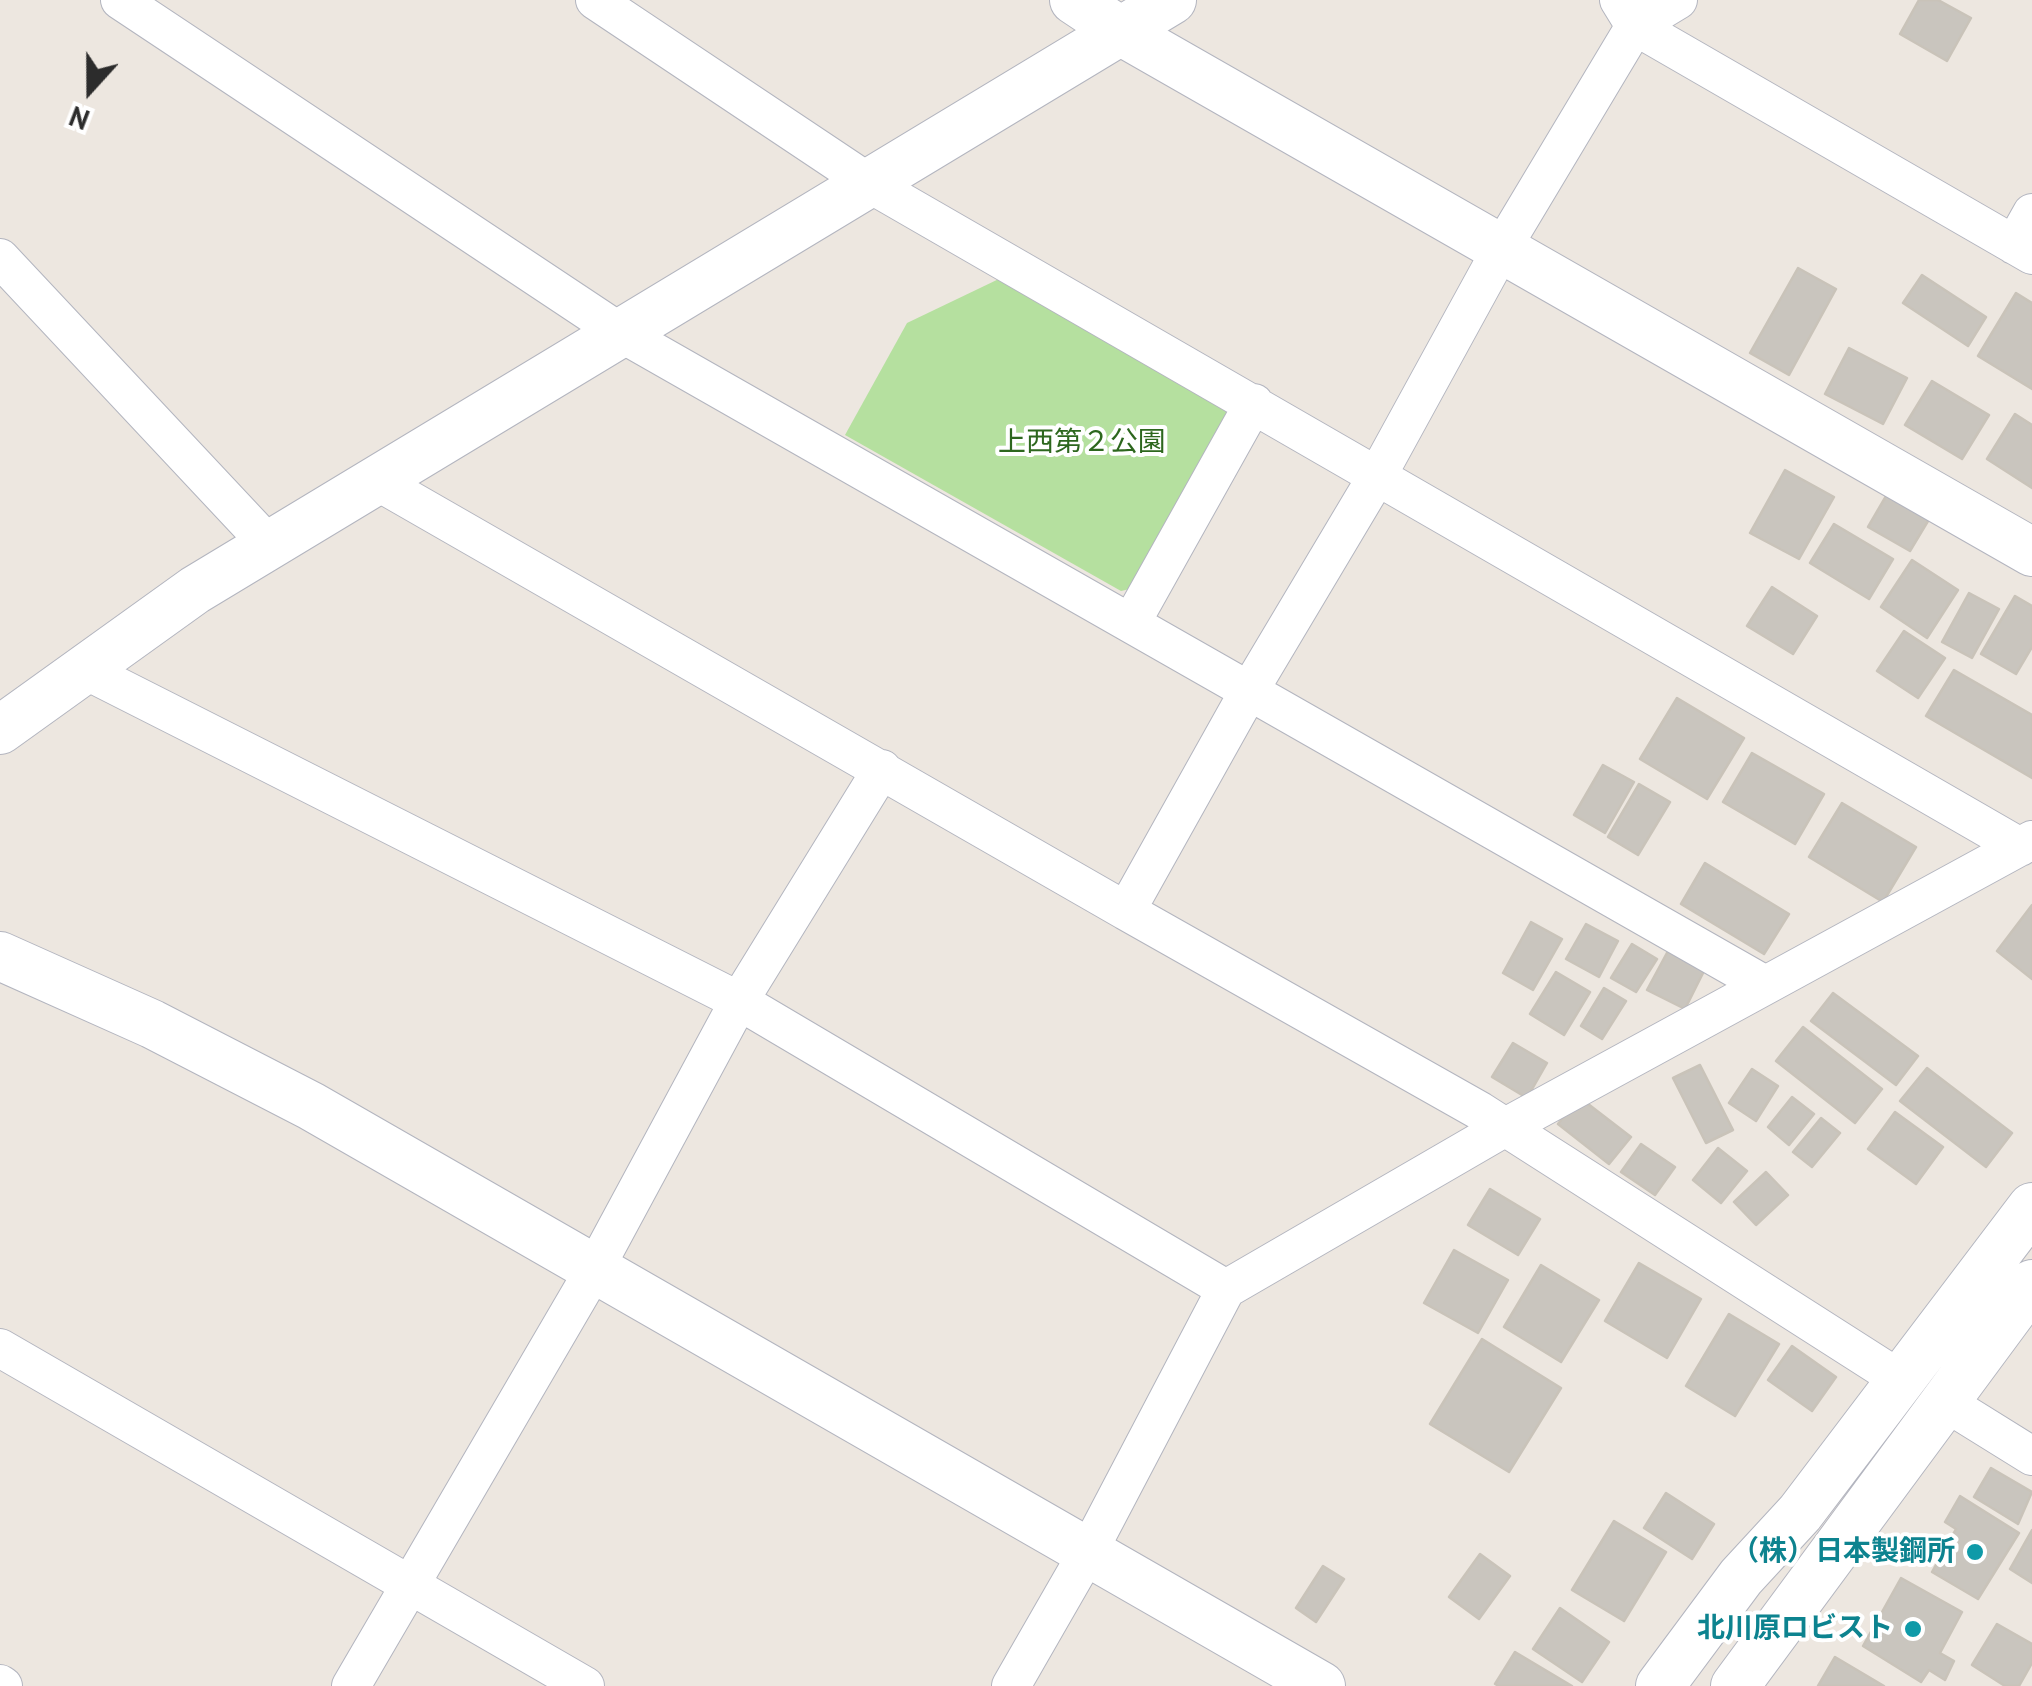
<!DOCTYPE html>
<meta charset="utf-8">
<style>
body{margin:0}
#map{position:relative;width:2032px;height:1686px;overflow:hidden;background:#ede7e0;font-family:"PT Sans",sans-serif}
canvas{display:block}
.north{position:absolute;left:40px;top:40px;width:100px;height:100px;-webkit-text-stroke:8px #fff;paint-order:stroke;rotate:201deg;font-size:28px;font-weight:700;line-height:40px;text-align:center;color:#2c2c2c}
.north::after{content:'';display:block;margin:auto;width:35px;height:45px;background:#2c2c2c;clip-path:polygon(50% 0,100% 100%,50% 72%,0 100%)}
</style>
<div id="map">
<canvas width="2032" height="1686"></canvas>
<div class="north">N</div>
</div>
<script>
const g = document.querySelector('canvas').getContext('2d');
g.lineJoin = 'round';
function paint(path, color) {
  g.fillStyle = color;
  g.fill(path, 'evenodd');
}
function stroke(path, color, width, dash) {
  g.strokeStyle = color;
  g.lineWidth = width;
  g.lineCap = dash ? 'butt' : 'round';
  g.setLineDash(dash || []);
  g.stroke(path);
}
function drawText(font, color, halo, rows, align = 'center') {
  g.font = font + ' "PT Sans","Noto Sans JP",sans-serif';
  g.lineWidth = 8;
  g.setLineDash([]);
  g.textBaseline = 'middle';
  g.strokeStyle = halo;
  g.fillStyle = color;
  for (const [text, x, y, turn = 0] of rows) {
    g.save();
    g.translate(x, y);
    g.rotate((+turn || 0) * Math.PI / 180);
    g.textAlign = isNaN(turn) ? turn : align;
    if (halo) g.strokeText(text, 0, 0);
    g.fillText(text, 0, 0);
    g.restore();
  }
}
const green = new Path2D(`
 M1003 277 1239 411 1143 586 1121 591 845 435 907 323Z`);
const building = new Path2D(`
 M1919 0H1938L1971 18 1947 61 1900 34Z
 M1798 268 1836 289 1789 375 1750 353Z
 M1922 275 1986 317 1968 346 1903 303Z
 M2016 293 2032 303V389L1978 356Z
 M1849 348 1907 378 1883 424 1825 394Z
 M1932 381 1989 415 1962 459 1905 425Z
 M2015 414 2032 425V488L1987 459Z
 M1785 470 1834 497 1799 559 1750 533Z
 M1889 491 1931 516 1910 551 1868 527Z
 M1834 524 1893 559 1869 599 1810 563Z
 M1912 560 1958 590 1927 638 1881 607Z
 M1772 587 1817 616 1793 654 1747 626Z
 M1969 593 1999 609 1972 658 1942 642Z
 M2015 596 2032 606V647L2016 674 1981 654Z
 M1904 631 1945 658 1918 698 1877 671Z
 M1954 670 2032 715V778L1926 716Z
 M1677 698 1744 738 1707 799 1640 759Z
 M1752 753 1824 794 1795 844 1723 802Z
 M1603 765 1634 782 1605 833 1574 815Z
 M1639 784 1670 802 1638 855 1608 837Z
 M1842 803 1916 847 1883 902 1809 857Z
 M1705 863 1789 914 1764 954 1681 904Z
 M2032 905V979L1997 951Z
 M1531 922 1562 939 1533 990 1503 973Z
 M1586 924 1618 941 1599 977 1566 959Z
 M1632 944 1657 959 1636 992 1611 978Z
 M1668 951 1705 969 1685 1009 1647 990Z
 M1556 972 1590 992 1564 1035 1530 1014Z
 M1604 988 1626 1001 1602 1039 1581 1026Z
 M1833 993 1918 1056 1896 1085 1811 1021Z
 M1803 1027 1882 1089 1855 1123 1776 1061Z
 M1513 1043 1547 1063 1527 1098 1492 1077Z
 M1700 1065 1733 1130 1706 1143 1673 1078Z
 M1927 1068 2012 1133 1986 1167 1900 1101Z
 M1752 1069 1778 1086 1756 1121 1729 1103Z
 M1579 1097 1631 1137 1609 1164 1558 1124Z
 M1792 1097 1814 1114 1789 1145 1768 1127Z
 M1895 1112 1943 1147 1916 1184 1868 1149Z
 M1821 1118 1840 1133 1812 1167 1793 1152Z
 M1641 1144 1675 1167 1655 1195 1621 1172Z
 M1718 1148 1747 1171 1721 1203 1693 1180Z
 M1766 1172 1788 1195 1756 1225 1734 1202Z
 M1490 1189 1540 1219 1518 1255 1468 1225Z
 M1454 1250 1508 1280 1478 1333 1424 1303Z
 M1639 1263 1701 1299 1667 1358 1605 1321Z
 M1541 1265 1599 1300 1561 1362 1504 1327Z
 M1729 1314 1779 1344 1735 1416 1686 1386Z
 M1482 1339 1561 1388 1509 1472 1430 1424Z
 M1792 1346 1836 1377 1812 1411 1768 1380Z
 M1991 1468 2032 1492 2018 1524 1974 1497Z
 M1666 1493 1714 1524 1692 1559 1644 1528Z
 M1960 1496 2019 1533 1978 1599 1932 1572 1956 1529 1945 1522Z
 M1614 1521 1666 1552 1624 1621 1572 1590Z
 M2032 1530V1583L2010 1569Z
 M1480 1554 1510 1576 1479 1619 1449 1597Z
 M1323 1566 1344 1579 1316 1622 1296 1608Z
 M1901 1578 1962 1612 1940 1653 1954 1661 1945 1680 1929 1670 1921 1682 1863 1646Z
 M1560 1608 1609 1642 1582 1682 1533 1649Z
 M1997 1624 2032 1644V1663L2019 1686H2005L1972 1665Z
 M1515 1652 1572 1686H1499L1495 1684Z
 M1835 1657 1884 1686H1818Z`);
const minor = new Path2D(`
 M120 0 621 333 1765 985
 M595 0 872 185 2020 847
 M1619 0 1635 26 2032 255
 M1678 0 1635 26 1502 248 1376 478 1249 691 1126 911 1480 1111 1901 1380
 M2014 245 2032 213
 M0 258 270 546
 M375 480 1126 911
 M1131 623 1254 403
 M83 669 739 1001 1226 1289 1502 1129 2032 840
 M0 1348 585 1686
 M1945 1402 2032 1456
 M0 1684 3 1686
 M351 1686 594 1270 739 1001 882 769
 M1011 1686 1088 1552 1226 1289`);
const tertiary = new Path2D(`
 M1074 0 1122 32 2032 552
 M0 730 195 590 1172 0
 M0 956 152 1024 311 1106 1321 1686
 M1660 1686 1741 1577 1800 1513 2032 1207
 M1735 1686 2032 1284`);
const markers = [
 [1975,1552,10,"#0f9aa8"],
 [1913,1629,10,"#0f9aa8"]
];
const parkNames = [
 ["上西第２公園",1082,443]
];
const cultureNames = [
 ["（株）日本製鋼所",1955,1552],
 ["北川原ロビスト",1893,1629]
];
paint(green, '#b5e09f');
paint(building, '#c9c5be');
stroke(building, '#c9c3b9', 2.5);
stroke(minor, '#b3b5bf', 40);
stroke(tertiary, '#b3b5bf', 50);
stroke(minor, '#fff', 38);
stroke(tertiary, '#fff', 48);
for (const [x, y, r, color] of markers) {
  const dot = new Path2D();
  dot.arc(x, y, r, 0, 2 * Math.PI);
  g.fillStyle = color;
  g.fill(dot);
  stroke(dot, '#fff', 4);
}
drawText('28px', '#2d671e', '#fff', parkNames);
drawText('bold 28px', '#0d838f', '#fff', cultureNames, 'right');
</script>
